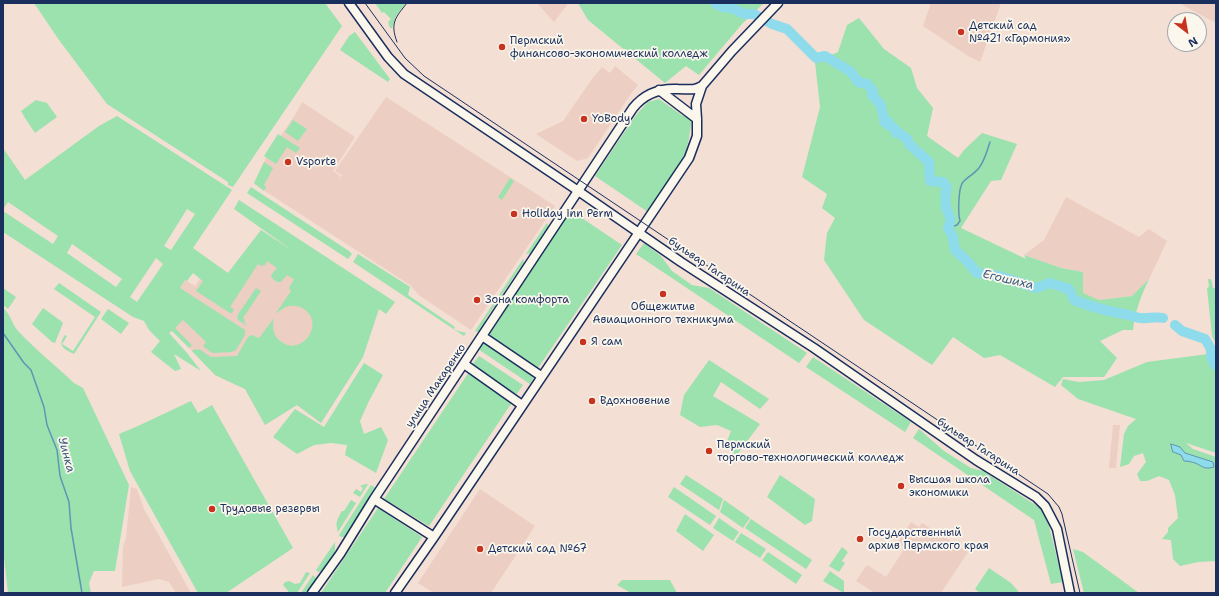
<!DOCTYPE html>
<meta charset="utf-8">
<style>
body{margin:0}
#map{position:relative;width:1219px;height:596px;overflow:hidden;background:#f3dfd3;font-family:"Shantell Sans",sans-serif}
canvas{display:block}
.frame{position:absolute;inset:0;border:4px solid #1b2f5e;pointer-events:none}
.north{position:absolute;left:1167px;top:12px;width:40px;height:40px;box-sizing:border-box;background:#fbf7ec;border:1px solid #a1a7b3;border-radius:50%;rotate:149deg;font-size:11px;font-weight:700;line-height:16px;text-align:center;color:#1b2f5e}
.north::after{content:'';display:block;margin:auto;width:14px;height:18px;background:#c8321e;clip-path:polygon(50% 0,100% 100%,50% 72%,0 100%)}
</style>
<div id="map">
<canvas width="1219" height="596"></canvas>
<div class="frame"></div>
<div class="north">N</div>
</div>
<script>
const g = document.querySelector('canvas').getContext('2d');
g.lineJoin = 'round';
function paint(path, color) {
  g.fillStyle = color;
  g.fill(path, 'evenodd');
}
function stroke(path, color, width, dash) {
  g.strokeStyle = color;
  g.lineWidth = width;
  g.lineCap = dash ? 'butt' : 'round';
  g.setLineDash(dash || []);
  g.stroke(path);
}
function drawText(font, color, halo, rows, align = 'center') {
  g.font = font + ' "Shantell Sans",sans-serif';
  g.lineWidth = 3.5;
  g.setLineDash([]);
  g.textBaseline = 'middle';
  g.strokeStyle = halo;
  g.fillStyle = color;
  for (const [text, x, y, turn = 0] of rows) {
    g.save();
    g.translate(x, y);
    g.rotate((+turn || 0) * Math.PI / 180);
    g.textAlign = isNaN(turn) ? turn : align;
    if (halo) g.strokeText(text, 0, 0);
    g.fillText(text, 0, 0);
    g.restore();
  }
}
const built = new Path2D(`
 M537 3H565L567 5 554 22Z
 M931 3H1001L980 62 968 56 923 26Z
 M1179 3H1216V23Z
 M615 66 638 85 630 95 588 158 577 161 536 134 563 121 592 79 602 67 610 73Z
 M386 97 555 206 471 330 420 296 410 285 254 184 267 156 297 112 302 102 355 137 333 171 340 176 337 182 342 175 335 171Z
 M1066 197 1139 237 1149 229 1167 241 1149 279 1132 296 1099 300 1082 294 1083 272 1061 268 1024 255 1044 240Z
 M261 230 363 357 321 423 297 405 265 425 245 389 215 375 168 326 175 294 185 280 195 286 212 262 228 273Z
 M1113 425H1120L1116 468H1109Z
 M131 487 137 489 144 509 191 593H176L169 582 159 579 122 587 123 547 126 538Z
 M480 489 535 526 491 593H434L418 583Z
 M911 522 919 527 922 523 968 552 941 593H875L856 581 867 565 886 577 905 548 898 542Z`);
const green = new Path2D(`
 M34 3H325L342 26 233 187 228 185V182L107 104 59 40Z
 M375 3H406L396 16 392 28H390L388 22 391 19 384 12 382 13Z
 M578 3H764L742 24 699 75 686 66 665 83 588 20Z
 M859 18 884 49 911 68 917 88 933 108 927 136 958 158 964 150 982 133 1017 144 1001 180 991 181 961 228 1026 259 1024 255 1061 268 1083 272V293L1099 300 1132 296 1149 279C1141 296 1135 311 1133 330H1123L1100 341 1117 358 1104 377H1063L1055 387 1000 355 984 358 953 337 932 365 864 320 824 260 827 233 835 218 822 208 827 194 802 177 820 107 815 62 838 52 847 25Z
 M355 32 390 79 388 82 340 50 349 36Z
 M659 99 683 116 686 115 692 118 689 138 685 156 648 212 595 176 636 115 648 102Z
 M36 100 47 103 57 117 35 133 25 118 21 111Z
 M117 116 232 190 193 248 228 273 261 230 293 251 234 209 239 200 395 302 386 314 379 309 363 357 321 423 297 405 265 425 245 389 215 375 192 351 195 349 197 350 199 349 211 357 237 356 248 337 252 335 259 338 274 318C272 327 273 335 280 341 301 358 326 324 304 309 300 306 295 305 289 306 284 307 280 311 276 313L291 291 289 288 294 279 287 275 281 282C276 283 272 279 271 275L277 268 267 261 265 265 261 266 258 264 230 307 234 309 232 313H230L196 291 203 281 193 273 187 281 185 280 180 288 245 330V335L236 350 232 352 212 353 203 346 206 342 183 320 175 328 192 345 189 348 172 331 169 333 187 353 201 371 174 354 181 369 175 371 151 352 160 341 149 330 144 321 133 317 3 232V211L53 244 58 236 8 202 3 209V148L25 180 99 126ZM187 209 195 214 171 250 164 246ZM72 244 122 279 116 287 67 253ZM156 258 163 264 137 302 130 297Z
 M293 120 307 129 298 141 285 132Z
 M278 134 300 148 296 153 287 147 276 164 264 156Z
 M264 162 273 168 264 185 266 187 264 191 254 183Z
 M510 178 514 181 502 200 498 197Z
 M251 187 349 251 352 254 348 259 247 193Z
 M570 210 622 245 538 368 488 337Z
 M547 223 549 227 548 229 532 253 526 254Z
 M644 243 661 256 672 271 692 285 709 288 807 353 799 363 636 254Z
 M358 254 407 285 410 287 408 295 455 327 454 329 458 331 466 333 464 336 353 262Z
 M523 259 525 265 522 269 520 268 485 320 487 322 480 331 478 332 475 331Z
 M1208 279H1211L1213 288H1216V344L1212 336 1207 288 1209 287Z
 M59 283 101 312 74 354C64 349 57 346 65 335L67 336 62 344 73 351 95 317 54 289Z
 M3 288 16 297 8 309 3 305Z
 M256 288 261 291 243 318 245 320 244 322 247 326 238 320 237 316Z
 M3 308C10 313 12 324 18 331 35 349 56 366 74 383L83 388 129 485 115 571H94L89 583 91 593H8L3 548Z
 M43 308 61 321 63 323 55 343 52 342 32 324Z
 M108 309 129 323 121 334 101 319Z
 M484 341 535 375 530 384 478 349Z
 M1216 353V453L1186 443 1193 449 1216 457V561L1198 562 1180 566 1173 559 1171 540 1162 539 1168 532V528L1178 518 1175 495 1169 480 1159 476 1147 481H1140L1137 474 1146 462 1143 453 1134 456 1129 464 1120 467 1124 434 1128 426 1136 419 1078 399 1061 385 1063 379 1079 382 1104 380 1147 362Z
 M479 356 523 385 516 395 472 365Z
 M813 357 911 422 905 432 806 367Z
 M709 360 769 399 760 409 721 382 713 396 760 424 736 456 726 444 731 431 717 425 700 427 680 415 684 395Z
 M364 363 383 375 369 401 360 421 364 434 381 427 388 440 376 473 345 455 347 445 331 443 314 445 297 454 273 437 295 409 324 427Z
 M469 372 513 401 429 526 384 499Z
 M191 401 198 413 212 405 293 548 226 593H198L130 471 119 434 138 426Z
 M919 429 944 451 971 468 983 471 1040 508 1047 518 1063 582 1051 584 1034 520 913 438Z
 M686 475 723 499 719 510 680 484Z
 M780 475 815 499 812 521 805 525 767 497Z
 M366 484H368L338 532C335 523 337 519 342 511H344L351 500 356 503 360 497 353 493 356 489 361 492 363 488 360 486Z
 M371 485 377 489 348 533 345 537H341L339 535Z
 M674 487 716 516 710 525 668 497Z
 M724 500 750 518 743 528 720 512Z
 M378 508 422 537 385 593H321Z
 M685 514 714 535 703 551 676 531Z
 M719 518 739 532 733 541 713 528Z
 M751 519 812 560 806 569 745 528Z
 M741 533 766 549 760 558 735 542Z
 M335 542V552L324 569 322 571 318 572 316 570Z
 M842 547 848 552 842 561 845 563 839 572 829 566Z
 M1073 549 1083 552 1139 593H1084Z
 M768 552 802 575 796 584 762 560Z
 M989 568 1011 583 1018 591 1017 593H980L975 589Z
 M830 571 844 581V593L823 581Z
 M306 572 310 573 297 593H288V591L283 585 285 582 289 581 295 584 300 583Z
 M313 575 316 578V580L308 593H301Z
 M622 580H670L677 593H631L617 585Z`);
const water = new Path2D(`
 M1171 444 1180 447 1185 453 1213 462 1214 467C1203 470 1203 466 1195 463 1192 462 1188 461 1184 461L1181 455 1173 452Z`);
const stream = new Path2D(`
 M948 228 957 225 960 221C958 214 958 188 963 182 968 177 975 173 979 168 985 160 987 151 990 142
 M3 333 24 363 31 370 44 407 47 425 57 450 60 476 69 502 71 528 82 593`);
const river = new Path2D(`
 M715 3 722 7 732 8 744 14H754L772 24 787 29 816 58 825 56 851 72 858 82 867 84 873 91 872 95 881 105C881 112 885 115 884 122H889L888 125 895 129 896 133H899L908 140 909 144 929 162 930 181 943 182 947 187C945 194 945 200 946 207 949 217 953 217 948 228L953 237 955 250 967 261 977 273 999 276 1036 288 1050 283 1069 289 1074 300C1092 307 1110 312 1129 315 1133 316 1137 318 1141 318 1148 319 1155 316 1163 318
 M1175 325 1182 331 1205 339 1211 349V356L1215 365`);
const secondary = new Path2D(`
 M659 90 697 119
 M482 336 541 376
 M464 364 522 405
 M374 499 434 537
 M312 593 340 554 374 499 633 108C644 94 660 88 678 89 688 89 694 91 702 86
 M395 593 434 537 689 158 697 136V119L696 104 702 86 732 51 778 3`);
const primary = new Path2D(`
 M349 3 388 57 404 74 571 186 681 262 814 348 976 460 1036 497 1045 506 1057 529 1070 593`);
const tram = new Path2D(`
 M365 3 405 58 424 76 1048 494 1059 507 1062 514 1080 593
 M397 42C390 23 395 18 407 3`);
const markers = [
 [961,32,4,"#c8321e"],
 [502,47,4,"#c8321e"],
 [584,119,4,"#c8321e"],
 [288,162,4,"#c8321e"],
 [514,214,4,"#c8321e"],
 [663,294,4,"#c8321e"],
 [477,300,4,"#c8321e"],
 [583,342,4,"#c8321e"],
 [592,401,4,"#c8321e"],
 [709,451,4,"#c8321e"],
 [901,486,4,"#c8321e"],
 [212,509,4,"#c8321e"],
 [860,539,4,"#c8321e"],
 [480,549,4,"#c8321e"]
];
const poiNames = [
 ["Детский сад",969,26],
 ["№421 «Гармония»",969,39],
 ["Пермский",510,41],
 ["финансово-экономический колледж",510,54],
 ["YoBody",592,119],
 ["Vsporte",296,162],
 ["Holiday inn Perm",522,214],
 ["Зона комфорта",485,300],
 ["Общежитие",663,307,"center"],
 ["Авиационного техникума",663,320,"center"],
 ["Я сам",591,342],
 ["Вдохновение",600,401],
 ["Пермский",717,445],
 ["торгово-технологический колледж",717,458],
 ["Высшая школа",909,480],
 ["экономики",909,493],
 ["Трудовые резервы",220,509],
 ["Государственный",868,533],
 ["архив Пермского края",868,546],
 ["Детский сад №67",488,549]
];
const streetNames = [
 ["бульвар Гагарина",709,267,34],
 ["улица Макаренко",436,386,-56],
 ["бульвар Гагарина",978,447,33]
];
const waterNames = [
 ["Егошиха",1008,280,13],
 ["Уинка",66,455,75]
];
paint(built, '#edcec2');
paint(green, '#9be2af');
paint(water, '#8ddbeb');
stroke(water, '#5f96b3', 1);
stroke(stream, '#5f96b3', 1.5);
stroke(river, '#8ddbeb', 10);
stroke(secondary, '#1b2f5e', 11);
stroke(primary, '#1b2f5e', 11);
stroke(secondary, '#fbf7ec', 8);
stroke(primary, '#fbf7ec', 8);
stroke(tram, '#1b2f5e', 1);
for (const [x, y, r, color] of markers) {
  const dot = new Path2D();
  dot.arc(x, y, r, 0, 2 * Math.PI);
  g.fillStyle = color;
  g.fill(dot);
  stroke(dot, '#fbf7ec', 1.5);
}
drawText('11px', '#1b2f5e', '#fbf7ec', poiNames, 'left');
drawText('11px', '#1b2f5e', '#fbf7ec', streetNames);
drawText('italic 12px', '#385a81', '#fbf7ec', waterNames);
</script>
